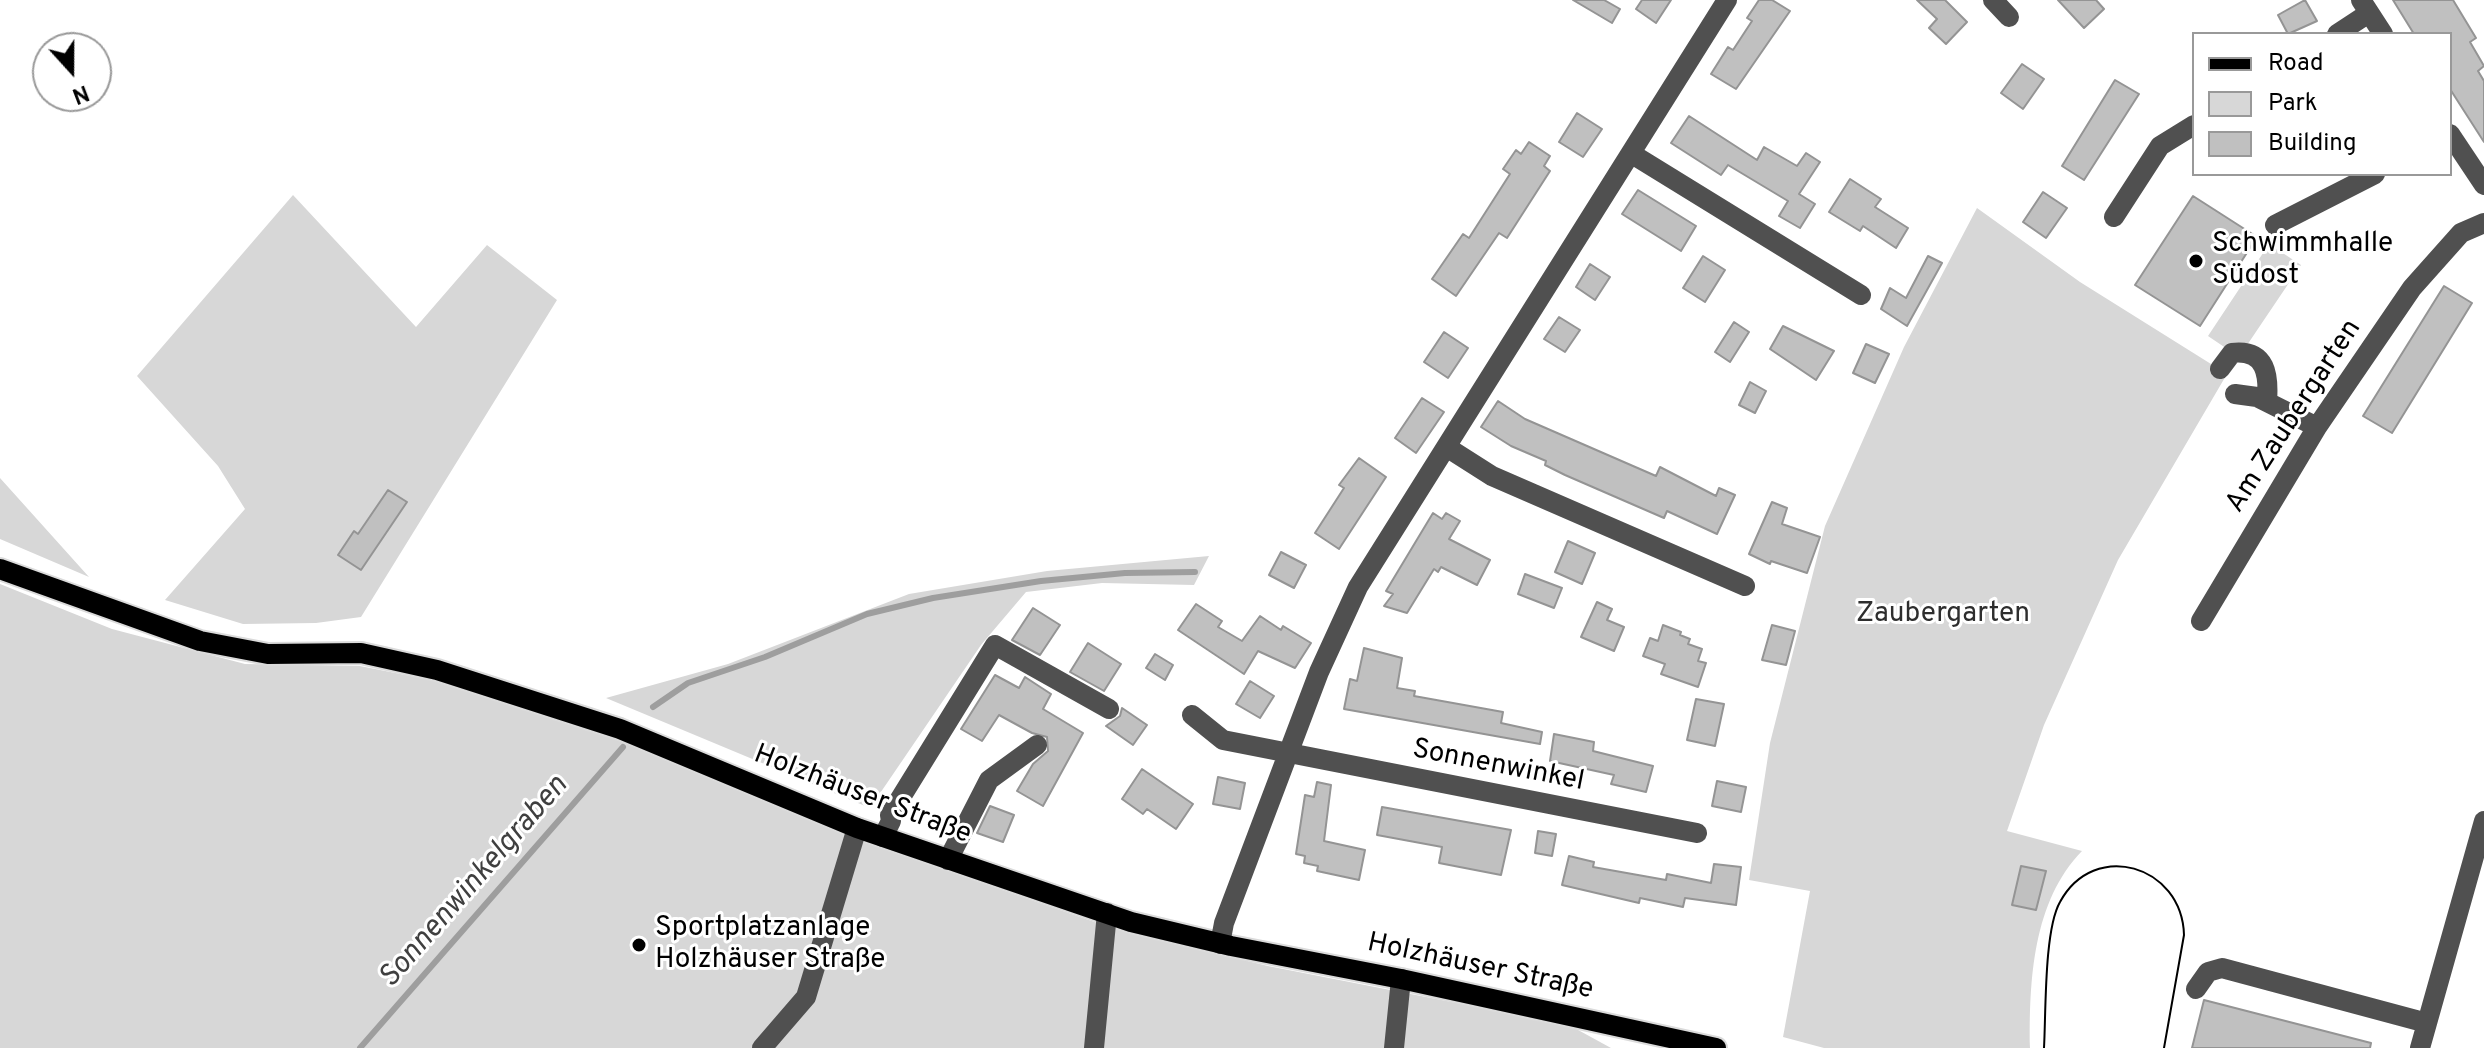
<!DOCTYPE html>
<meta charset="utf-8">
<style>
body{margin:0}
#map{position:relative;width:2484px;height:1048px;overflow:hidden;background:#fff;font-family:Overpass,sans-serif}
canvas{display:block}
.legend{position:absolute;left:2192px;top:32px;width:260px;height:144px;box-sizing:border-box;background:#fff;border:2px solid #999;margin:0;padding:10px 14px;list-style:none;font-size:24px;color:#000}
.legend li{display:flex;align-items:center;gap:16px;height:40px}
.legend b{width:40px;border:2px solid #999}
.north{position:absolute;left:32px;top:32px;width:80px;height:80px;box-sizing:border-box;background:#fff;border:2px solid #999;border-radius:50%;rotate:159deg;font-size:22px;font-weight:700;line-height:32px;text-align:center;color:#000}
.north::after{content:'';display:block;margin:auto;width:28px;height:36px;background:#000;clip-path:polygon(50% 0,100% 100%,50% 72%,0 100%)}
</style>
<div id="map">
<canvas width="2484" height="1048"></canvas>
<ul class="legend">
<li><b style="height:10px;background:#000"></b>Road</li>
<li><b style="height:22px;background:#d7d7d7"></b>Park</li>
<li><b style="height:22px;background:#c0c0c0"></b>Building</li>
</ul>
<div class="north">N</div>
</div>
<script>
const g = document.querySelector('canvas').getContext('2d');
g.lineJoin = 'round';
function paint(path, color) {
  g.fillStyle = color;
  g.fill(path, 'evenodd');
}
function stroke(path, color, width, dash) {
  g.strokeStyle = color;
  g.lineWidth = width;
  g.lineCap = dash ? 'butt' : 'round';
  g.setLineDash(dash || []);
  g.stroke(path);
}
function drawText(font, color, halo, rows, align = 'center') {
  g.font = font + ' Overpass,sans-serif';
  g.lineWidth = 6;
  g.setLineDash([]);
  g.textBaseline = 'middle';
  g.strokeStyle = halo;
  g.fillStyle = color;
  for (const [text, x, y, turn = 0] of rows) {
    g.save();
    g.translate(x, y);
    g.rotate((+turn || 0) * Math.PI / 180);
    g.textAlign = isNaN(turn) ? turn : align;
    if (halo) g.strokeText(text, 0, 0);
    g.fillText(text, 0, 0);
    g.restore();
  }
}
const green = new Path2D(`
 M293 195 416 327 487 245 557 300 361 617 316 623 243 624 165 600 245 509 218 466 137 376Z
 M1977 208 2080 282 2227 374 2118 560 2044 725 2007 831 2082 851C2033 901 2029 980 2030 1048H1824L1783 1037 1810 891 1749 880 1770 743 1825 526 1904 347Z
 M2269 244 2301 265 2239 357 2208 336Z
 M0 478 89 577 0 539Z
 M1209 556 1194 585 1102 583 1026 592 981 645 870 808 606 698 728 664 909 594 1047 571Z
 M0 584 112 629 245 664 360 666 446 683 614 738 864 842 1112 928 1268 966 1569 1025 1611 1048H0Z`);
const stream = new Path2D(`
 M653 707 688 683 765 657 867 614 933 598 1041 581 1125 573 1195 572
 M360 1048 623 747`);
const building = new Path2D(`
 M1573 0H1604L1620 9 1612 23Z
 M1642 0H1671L1656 23 1636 9Z
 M1759 0H1772L1790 11 1736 89 1711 74 1728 47 1733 50 1752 21 1747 18Z
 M1917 0H1945L1967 22 1946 44 1929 28 1937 19Z
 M2058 0H2096L2104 9 2084 28Z
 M2305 0 2317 21 2288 34 2278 15Z
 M2393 0H2453L2476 38 2470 42 2484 66 2478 71 2484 81V142L2450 89V34H2414Z
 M2022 64 2044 79 2023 109 2001 93Z
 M2115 80 2139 94 2084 180 2062 166Z
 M1577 113 1602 129 1583 157 1559 142Z
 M1689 116 1757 160 1764 147 1797 166 1806 153 1820 162 1799 194 1815 204 1800 228 1779 216 1788 201 1728 165 1721 175 1671 143Z
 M1529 142 1550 156 1544 166 1550 171 1507 238 1499 233 1456 296 1432 279 1463 234 1469 238 1510 174 1503 169 1516 150 1521 154Z
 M1850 179 1881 199 1875 207 1908 228 1896 248 1863 226 1860 231 1829 212Z
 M1638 190 1696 226 1681 251 1622 214Z
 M2043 192 2067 208 2046 238 2023 222Z
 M2193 196 2257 237 2200 326 2135 285Z
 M1703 256 1725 270 1705 302 1683 288Z
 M1928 256 1942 263 1907 326 1881 309 1890 288 1906 298Z
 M1590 264 1610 277 1595 300 1576 287Z
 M2444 286 2472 303 2392 433 2363 416Z
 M1559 317 1580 330 1565 352 1544 339Z
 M1734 322 1749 332 1730 362 1715 352Z
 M1783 326 1834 351 1816 380 1770 349Z
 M1444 332 1468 348 1448 378 1424 362Z
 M1866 344 1889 354 1875 383 1853 373Z
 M1750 382 1766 391 1755 413 1739 405Z
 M1422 398 1444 412 1416 453 1395 438Z
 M1498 401 1525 419 1656 476 1660 467 1716 496 1719 488 1735 495 1717 534 1667 511 1664 518 1565 475 1545 465 1546 461 1511 446 1481 427Z
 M1359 458 1386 477 1339 549 1315 533 1344 488 1339 485Z
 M388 490 407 502 361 570 338 555 354 531 358 534Z
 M1772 502 1787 508 1782 524 1820 537 1807 573 1771 561 1770 564 1749 554Z
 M1433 513 1442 519 1446 513 1460 521 1449 539 1490 560 1477 585 1441 567 1438 572 1434 569 1407 613 1384 606 1393 594 1386 591Z
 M1568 541 1595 553 1582 584 1555 572Z
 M1281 552 1306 565 1294 588 1269 575Z
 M1525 574 1562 588 1554 608 1518 594Z
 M1597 602 1612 609 1607 620 1624 627 1614 651 1581 637Z
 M1196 604 1222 621 1218 627 1242 641 1260 616 1281 630 1283 626 1311 643 1295 668 1258 651 1244 674 1178 630Z
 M1033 608 1060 625 1040 655 1012 640Z
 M1663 625 1681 632 1680 635 1690 639 1688 644 1702 649 1698 661 1706 663 1698 687 1661 674 1665 664 1643 656 1650 638 1658 641Z
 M1772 625 1795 631 1786 665 1762 660Z
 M1088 643 1121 664 1104 691 1070 672Z
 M1364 648 1402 658 1397 688 1415 691 1414 696 1503 712 1501 723 1542 732 1540 744 1344 709 1350 679 1357 681Z
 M1155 654 1173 665 1165 680 1146 668Z
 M995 675 1019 688 1025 677 1051 694 1043 709 1083 733 1043 806 1017 791 1033 764 1048 751 1047 737 1032 733 999 715 982 741 961 729Z
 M1250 681 1274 696 1260 718 1236 704Z
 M1696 699 1724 704 1715 746 1687 740Z
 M1122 708 1147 725 1133 745 1106 726 1120 716Z
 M1554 734 1594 742 1593 751 1653 766 1646 792 1611 784 1614 775 1550 761Z
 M1142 769 1193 804 1176 829 1147 809 1143 814 1122 799Z
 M1218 777 1245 783 1240 809 1213 804Z
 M1717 781 1746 787 1741 812 1712 806Z
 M1317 782 1331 785 1324 841 1365 850 1359 880 1317 871 1318 866 1304 863 1305 856 1296 854 1305 795 1314 797Z
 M990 806 1014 815 1003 842 977 833Z
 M1382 807 1511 830 1501 875 1439 863 1442 847 1377 835Z
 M1538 831 1556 834 1552 856 1535 853Z
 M1569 856 1594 862 1593 867 1666 880 1667 874 1711 883 1714 864 1741 867 1736 905 1685 898 1683 907 1640 898 1639 903 1562 885Z
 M2021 866 2046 871 2036 910 2012 905Z
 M2204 1000 2371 1043 2370 1048H2192Z`);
const minor = new Path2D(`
 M1993 0 2009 17
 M2361 0 2383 34
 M2337 34 2369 13
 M2450 134 2484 185
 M1632 154 1861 295
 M2114 217 2160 146 2194 125
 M2275 225 2375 174
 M2220 369 2232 353C2267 349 2269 376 2267 402
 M2235 394 2257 397 2317 427
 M1448 448 1492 476 1745 586
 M2201 621 2317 427 2412 288 2461 233 2484 223
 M1192 715 1223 740 1697 833
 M883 837 891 821 890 815 995 645 1109 709
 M948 860 989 780 1037 745
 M1220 944 1224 923 1319 672 1358 587 1727 0
 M2196 989 2208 972 2222 968 2427 1023
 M762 1048 806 997 857 828
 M1094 1048 1107 913
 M1394 1048 1401 979
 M2420 1048 2484 821`);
const major = new Path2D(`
 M0 569 200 641 268 654 361 653 437 670 620 729 857 828 1131 922 1231 946 1401 979 1716 1048`);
const tram = new Path2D(`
 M2044 1048C2046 1013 2044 930 2060 902 2094 839 2182 865 2184 935L2164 1048`);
const markers = [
 [2196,261,8,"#000"],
 [639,945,8,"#000"]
];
const poiNames = [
 ["Schwimmhalle",2212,245],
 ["Südost",2212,277],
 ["Sportplatzanlage",655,929],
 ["Holzhäuser Straße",655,961]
];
const streetNames = [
 ["Am Zaubergarten",2295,417,-57],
 ["Sonnenwinkel",1498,767,11],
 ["Holzhäuser Straße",862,796,21],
 ["Holzhäuser Straße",1480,968,12]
];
const parkNames = [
 ["Zaubergarten",1943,615]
];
const waterNames = [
 ["Sonnenwinkelgraben",475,883,-49]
];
paint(green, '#d7d7d7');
stroke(stream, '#9e9e9e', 6);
paint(building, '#c0c0c0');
stroke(building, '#949494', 2);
stroke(major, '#dbdbdb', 24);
stroke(minor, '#505050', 20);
stroke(major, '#000', 20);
stroke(tram, '#000', 2);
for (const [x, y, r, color] of markers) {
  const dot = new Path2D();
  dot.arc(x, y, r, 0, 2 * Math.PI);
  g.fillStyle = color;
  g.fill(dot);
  stroke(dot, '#fff', 3);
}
drawText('28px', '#000', '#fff', poiNames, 'left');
drawText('28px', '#000', '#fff', streetNames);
drawText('28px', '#2e2e2e', '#fff', parkNames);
drawText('italic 30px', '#3f3f3f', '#fff', waterNames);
</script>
